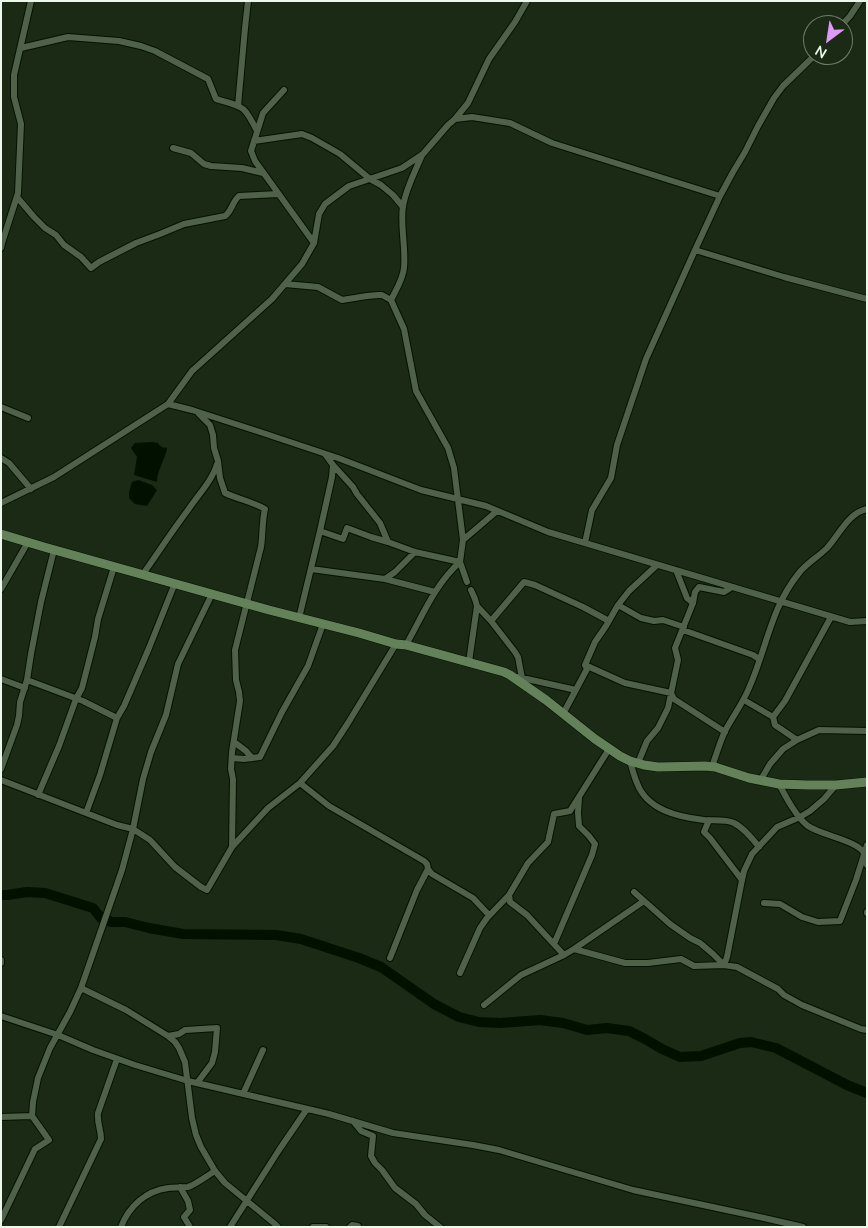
<!DOCTYPE html>
<style>
body{margin:0}
#map{position:relative;width:868px;height:1228px;overflow:hidden;background:#1a2a15;font-family:Mulish,sans-serif}
canvas{display:block}
.frame{position:absolute;inset:0;border:2px solid #edf8ea;pointer-events:none}
.north{position:absolute;left:803px;top:15px;width:50px;height:50px;box-sizing:border-box;background:#1a2a15;border:1px solid #6e7c6a;border-radius:50%;rotate:211deg;font-size:14px;font-weight:700;line-height:20px;text-align:center;color:#edf8ea}
.north::after{content:'';display:block;margin:auto;width:18px;height:22px;background:#dd99f3;clip-path:polygon(50% 0,100% 100%,50% 72%,0 100%)}
</style>
<div id="map">
<canvas width="868" height="1228"></canvas>
<div class="frame"></div>
<div class="north">N</div>
</div>
<script>
const g = document.querySelector('canvas').getContext('2d');
g.lineJoin = 'round';
function paint(path, color) {
  g.fillStyle = color;
  g.fill(path, 'evenodd');
}
function stroke(path, color, width, dash) {
  g.strokeStyle = color;
  g.lineWidth = width;
  g.lineCap = dash ? 'butt' : 'round';
  g.setLineDash(dash || []);
  g.stroke(path);
}
const water = new Path2D(`
 M152 442 158 443 159 445 164 448 166 447 167 449C165 460 157 470 157 482L134 475 137 457 131 448 135 443Z
 M138 480 152 485 157 490 147 506 135 504 129 498V492L132 482Z`);
const river = new Path2D(`
 M1 895H7L27 892 45 893 93 908 101 918 112 922H125L149 928 183 934 276 935 301 939 359 958 381 967 434 1004 459 1017 479 1022 500 1023 540 1020 563 1023 587 1030 607 1028 629 1031 645 1039 662 1049 680 1057 701 1056 740 1043 751 1042 776 1048 847 1085 867 1093`);
const street = new Path2D(`
 M842 25 850 16 860 1
 M21 48 68 37 119 41 141 46 155 51 208 79 216 99C244 107 244 105 257 131
 M284 90 263 113 251 151 255 161 314 243
 M238 106 245 28 248 1
 M455 119 472 117 510 123 552 143 720 196
 M254 141 302 134 312 138 340 154 370 179 381 185 393 195 403 207
 M173 148 191 153 204 164 211 166 242 168 263 173
 M17 197 34 217 45 228 56 235 64 245 81 257 91 268 99 262 136 243 160 234 184 224 225 216C232 211 232 202 239 196L278 194
 M1 248 2 243 18 193 21 124 14 97V75L31 1
 M695 250 784 277 867 299
 M285 284 318 287 342 300 367 296 378 295H382L391 300 404 329 416 391 448 448 454 468 463 540 460 562 467 582
 M391 300C396 290 403 279 404 268 406 247 400 226 403 206 406 188 415 172 422 155
 M168 404 192 371 272 299 302 264 314 243 319 214 325 204 349 186 402 168 423 154 448 125 455 119 468 103 489 59 515 22 527 1
 M1 407 28 418
 M199 414 210 425 213 435 214 448 218 461 220 478 225 493C238 499 253 502 265 509 262 521 263 534 261 547L235 650 236 680 239 692 240 701 232 752 231 769 233 779 232 847
 M325 454 333 465 353 487 357 494 380 523 388 542
 M1 458 9 463 31 489
 M1 503 54 477 168 404 192 410 260 432 338 458 421 490 486 506 548 532 850 622 867 621
 M320 531 343 539 347 528 371 537 388 542 415 552 460 562
 M463 540 497 511
 M585 543 592 510 611 478 617 445 646 359 695 250 720 196 733 172 745 152 758 126 774 98 783 86 815 55
 M311 569 385 579 435 592
 M676 570 687 598 693 603
 M143 574C158 553 172 531 188 510 198 495 212 481 217 464
 M385 579 395 572 415 552
 M1 589 28 542
 M618 605 641 618 654 621 663 620 684 627
 M477 606 491 621 515 652 518 657 522 678
 M299 618 320 531 332 477 333 465
 M491 621 524 582 535 585 583 607 609 621
 M683 630 753 655 759 659
 M406 645C422 617 435 584 460 562
 M469 662 477 606 475 599 471 590
 M585 665 625 683 671 693 674 699 725 732
 M518 677 576 690
 M1 679 25 688
 M27 680 83 701 117 718
 M744 700 773 717 775 725 797 740
 M563 714 587 669 585 665 595 642 606 626 618 605 629 591 657 565
 M773 717 785 701 831 617
 M234 742 246 751 252 758
 M609 749 570 811 554 814 548 842 528 863 509 895 510 902 527 915 564 955 574 949 625 963H648L681 959 694 966 724 965 737 967 778 989 784 995 802 1005 861 1029 867 1030
 M232 758 244 759 260 757 282 712 308 666 323 624
 M630 761C632 768 634 776 637 783 647 810 678 817 704 820 713 821 725 819 734 823 744 828 752 838 759 847
 M638 763 647 741 658 728 668 708 678 660 675 648 693 603 695 592 699 587 724 592 732 587
 M712 767C716 755 720 742 725 731 733 716 743 703 749 688 767 648 770 609 799 573 807 563 818 557 827 548 839 535 848 513 867 509
 M1 769 17 725 19 716 20 702 27 680 31 654 41 602 54 550
 M1 780 117 825 133 829 150 840 175 867 201 887 207 890 232 847 268 808 300 783 333 746 348 723 396 644
 M760 781 770 764 783 749 797 740 819 730 867 731
 M300 783 329 806 424 861 427 864 428 869 432 874 473 898 489 915
 M779 784C786 797 796 817 808 826 821 835 858 841 864 853 866 856 866 861 867 865
 M38 795 59 746 76 699 82 688 95 637 98 619 114 567
 M86 813 100 775 117 718 124 706 149 648 175 583
 M709 820 704 832 710 838 742 880
 M634 892 670 924 690 938 700 943 713 954 724 965 727 957 742 880 744 871 752 854 777 827 800 817 810 811 824 799 836 785
 M764 903 780 904 802 917 818 922 840 921 856 880 867 845
 M867 912V913
 M554 944 592 855 595 844 589 836 579 826 578 813 579 798
 M574 949 644 901
 M390 958 417 890 428 869
 M1 960V963
 M460 973 480 928 487 918 509 895
 M81 988 126 1010 168 1036 175 1042 179 1048 185 1062 192 1118 196 1135 201 1147 215 1171 225 1183 275 1224 278 1227
 M484 1005 521 975 564 955
 M1 1016 58 1035 93 1050 135 1065 188 1081 329 1114 393 1133 473 1145 499 1150 633 1190 764 1218 803 1227
 M168 1036 179 1034 185 1030 217 1028 215 1052 212 1063 197 1083
 M243 1094 263 1050
 M1 1117 32 1116
 M353 1121 361 1131 373 1136 371 1156 375 1163 382 1170 395 1188 416 1204 425 1215 440 1227
 M180 1187 188 1201 190 1210 184 1217 190 1227
 M1 1220 35 1149 49 1140 32 1116 33 1102 38 1078 50 1048 70 1012 81 988 122 870 133 829 143 779 151 752 166 715 178 664 212 594
 M59 1227 101 1139C101 1129 97 1124 98 1113L117 1059
 M121 1227C129 1206 146 1191 168 1188 174 1187 181 1188 188 1187 195 1185 208 1175 215 1171
 M230 1227 279 1150 307 1109
 M313 1227H326
 M350 1227 352 1225 358 1226`);
const secondary = new Path2D(`
 M1 534 44 547 269 610 359 633 396 644 406 645 504 672 510 675 546 700 595 739 620 756 630 761 644 765 658 767 705 766 715 767 749 778 779 784 808 785H836L867 782`);
paint(water, '#021000');
stroke(river, '#021000', 10);
stroke(street, '#051202', 8);
stroke(secondary, '#051202', 10);
stroke(street, '#4f6149', 6);
stroke(secondary, '#638259', 9);
</script>
